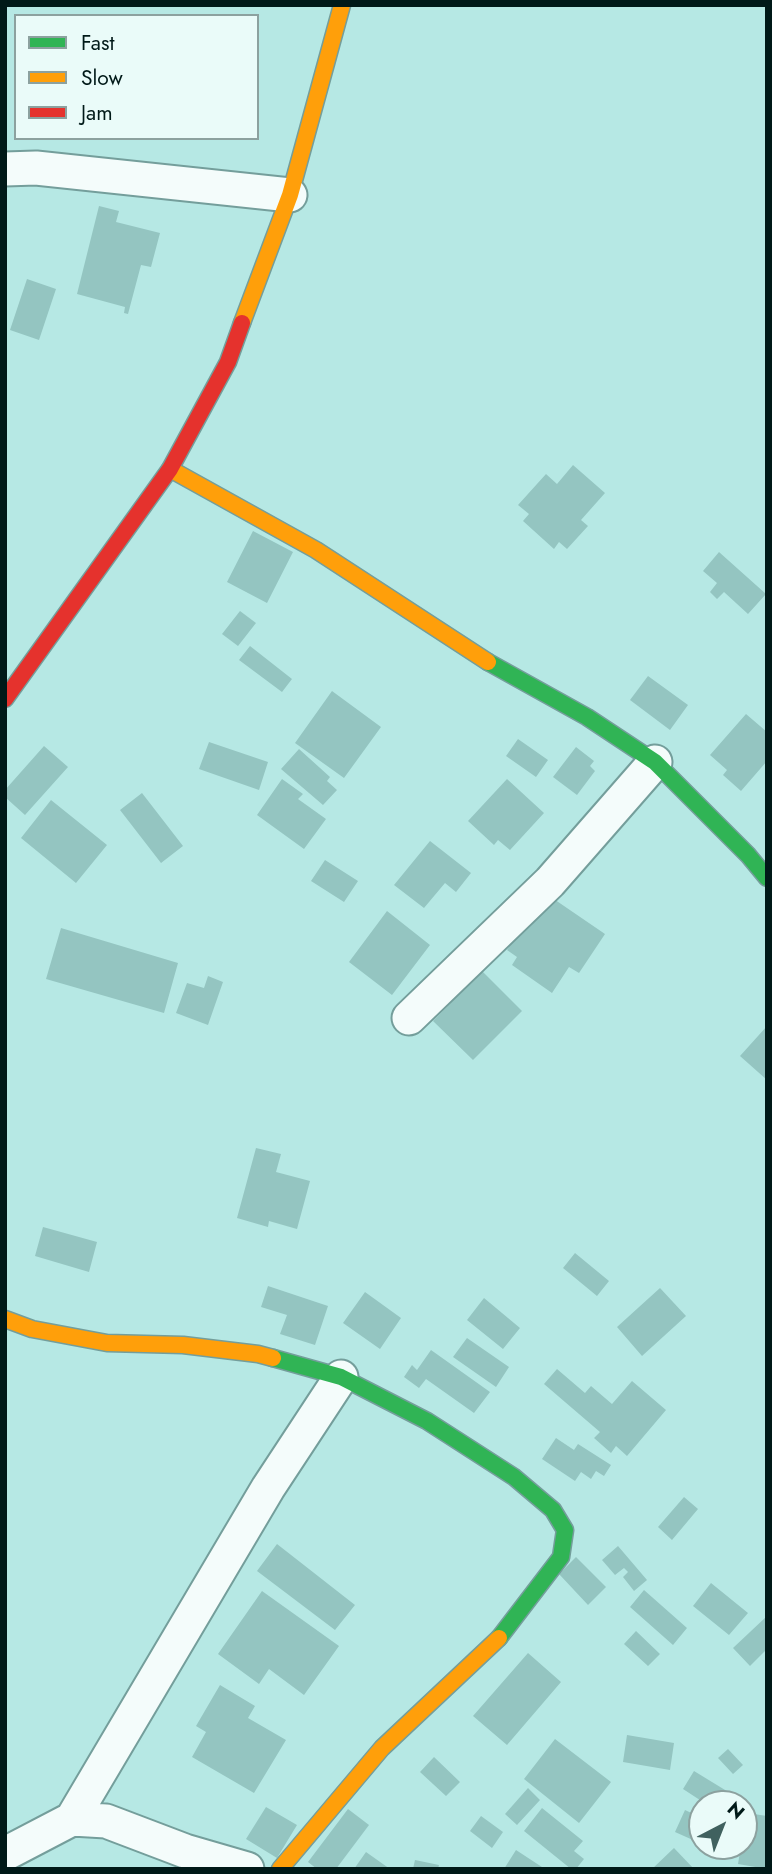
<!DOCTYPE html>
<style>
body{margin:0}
#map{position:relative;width:772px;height:1874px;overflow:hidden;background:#b6e8e4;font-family:Jost,sans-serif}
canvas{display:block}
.frame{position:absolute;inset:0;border:7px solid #001918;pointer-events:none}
.legend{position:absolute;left:14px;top:14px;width:245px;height:126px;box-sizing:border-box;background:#eafbf9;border:2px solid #8ca19f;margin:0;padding:9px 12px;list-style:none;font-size:21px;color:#001918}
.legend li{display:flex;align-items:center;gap:14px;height:35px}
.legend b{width:35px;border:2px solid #8ca19f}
.north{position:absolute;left:688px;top:1790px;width:70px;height:70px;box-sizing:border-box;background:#eafbf9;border:2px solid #8ca19f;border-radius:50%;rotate:42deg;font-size:19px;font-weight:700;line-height:28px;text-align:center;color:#001918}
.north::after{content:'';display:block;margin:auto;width:24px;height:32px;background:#40615f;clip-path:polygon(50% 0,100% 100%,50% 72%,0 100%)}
</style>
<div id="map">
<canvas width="772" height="1874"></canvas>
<div class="frame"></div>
<ul class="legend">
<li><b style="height:9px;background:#30b455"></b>Fast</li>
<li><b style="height:9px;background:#ff9f0a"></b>Slow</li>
<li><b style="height:9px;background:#e5322d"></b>Jam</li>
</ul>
<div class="north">N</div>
</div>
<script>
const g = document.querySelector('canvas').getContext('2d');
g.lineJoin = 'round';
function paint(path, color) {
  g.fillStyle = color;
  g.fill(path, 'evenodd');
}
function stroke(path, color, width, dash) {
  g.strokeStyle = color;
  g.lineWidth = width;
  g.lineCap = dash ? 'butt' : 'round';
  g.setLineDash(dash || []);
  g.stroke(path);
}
const building = new Path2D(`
 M99 206 119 211 116 222 160 233 151 267 141 265 128 314 124 313 125 307 77 294Z
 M27 279 56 289 39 340 10 330Z
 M573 465 605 493 581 520 588 526 567 549 559 542 554 549 523 521 529 514 518 505 546 474 557 484Z
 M253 531 293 552 267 603 227 582Z
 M719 552 766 594 748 614 724 592 717 599 710 592 717 583 703 571Z
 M240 611 256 623 238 646 222 634Z
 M250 646 292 679 282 692 239 660Z
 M648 676 688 705 670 730 630 700Z
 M332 691 381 727 344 778 295 743Z
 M746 714 767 732V761L741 791 723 775 727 770 710 755Z
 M518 739 548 760 536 777 506 756Z
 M209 742 268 762 259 790 199 769Z
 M44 746 68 767 25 815 5 797V790Z
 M576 747 594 761 590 766 595 771 577 795 553 777Z
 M299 749 330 777 327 781 337 790 323 805 281 769Z
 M282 779 303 794 298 799 326 819 304 849 257 815Z
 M507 779 544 813 510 850 498 840 494 845 468 821Z
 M142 793 183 846 161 863 120 810Z
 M51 800 107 845 76 883 21 838Z
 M430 841 471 873 456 892 445 883 424 908 394 885Z
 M325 860 358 881 344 902 311 881Z
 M545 893 605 934 579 973 569 967 552 993 512 965 517 957 507 950Z
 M387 911 430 945 392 995 349 962Z
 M61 928 178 963 164 1013 46 979Z
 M482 971 522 1011 473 1060 433 1021Z
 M208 976 223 982 208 1025 176 1013 187 983 204 988Z
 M767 1026V1080L740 1056Z
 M256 1148 281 1154 276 1172 310 1181 297 1229 269 1221 268 1227 237 1218Z
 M43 1227 97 1242 89 1272 35 1256Z
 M575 1253 609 1281 597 1296 563 1268Z
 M268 1286 328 1306 315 1345 280 1334 287 1315 261 1307Z
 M660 1288 686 1316 642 1356 617 1327Z
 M365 1292 401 1318 380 1349 343 1323Z
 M484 1298 520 1328 503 1349 467 1320Z
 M467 1338 509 1367 496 1387 453 1357Z
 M431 1350 490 1392 474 1413 426 1379 419 1388 404 1377 412 1365 417 1370Z
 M557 1369 585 1393 591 1386 612 1404 632 1381 666 1410 627 1456 616 1446 611 1453 594 1438 600 1432 544 1384Z
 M556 1438 574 1450 578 1444 611 1465 604 1476 596 1471 591 1479 581 1472 575 1481 542 1459Z
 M684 1497 698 1509 672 1540 658 1527Z
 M277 1544 355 1605 335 1630 257 1571Z
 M618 1546 647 1580 634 1591 623 1577 628 1572 624 1568 615 1575 602 1560Z
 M576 1557 606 1587 588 1605 559 1574Z
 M711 1583 748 1613 729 1635 693 1606Z
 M644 1590 687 1628 673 1645 630 1607Z
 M262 1591 339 1646 304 1695 269 1669 259 1684 218 1654Z
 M767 1616V1649L750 1666 733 1648Z
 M636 1631 660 1654 648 1666 624 1644Z
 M528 1653 561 1682 507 1745 473 1716Z
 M220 1685 255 1706 248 1718 286 1740 254 1793 192 1757 206 1732 196 1726Z
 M627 1735 674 1743 670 1770 623 1762Z
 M555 1739 611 1782 579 1823 524 1779Z
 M728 1749 743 1765 733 1774 718 1758Z
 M434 1757 460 1782 446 1796 420 1772Z
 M694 1771 730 1793 723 1804H706L683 1789Z
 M528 1788 540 1800 517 1825 505 1814Z
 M266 1807 297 1825 277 1858 246 1839Z
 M542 1808 583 1841 574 1851 584 1859 576 1869H571L524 1831Z
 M348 1809 369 1825 336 1869H317L308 1862Z
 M685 1810 702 1818V1844L675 1832Z
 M747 1813 767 1816V1869L738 1864 741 1846H744Z
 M481 1816 503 1832 492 1848 470 1831Z
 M674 1848 694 1869H652Z
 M516 1850 545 1869H504Z
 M366 1852 390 1869H354Z
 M415 1860 439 1865 438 1869H413Z`);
const street = new Path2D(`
 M5 169 36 168 290 195
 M409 1018 550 882 655 762
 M72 1819 268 1488 341 1377
 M5 1854 72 1819 106 1821 185 1851 247 1869`);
const fast = new Path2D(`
 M488 662 587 717 655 762 748 855 767 878
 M273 1358 341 1377 427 1421 514 1477 553 1510 565 1530 561 1557 499 1638`);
const slow = new Path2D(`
 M242 323 290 195 342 5
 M170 469 316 550 488 662
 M5 1319 32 1329 107 1343 183 1345 258 1354 273 1358
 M280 1869 382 1748 499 1638`);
const jam = new Path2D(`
 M5 699 170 469 228 362 242 323`);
paint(building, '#94c5c1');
stroke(street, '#749e9b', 37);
stroke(fast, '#749e9b', 19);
stroke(slow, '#749e9b', 19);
stroke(jam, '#749e9b', 19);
stroke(street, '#f4fcfb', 33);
stroke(fast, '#30b455', 16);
stroke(slow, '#ff9f0a', 16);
stroke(jam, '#e5322d', 16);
</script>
